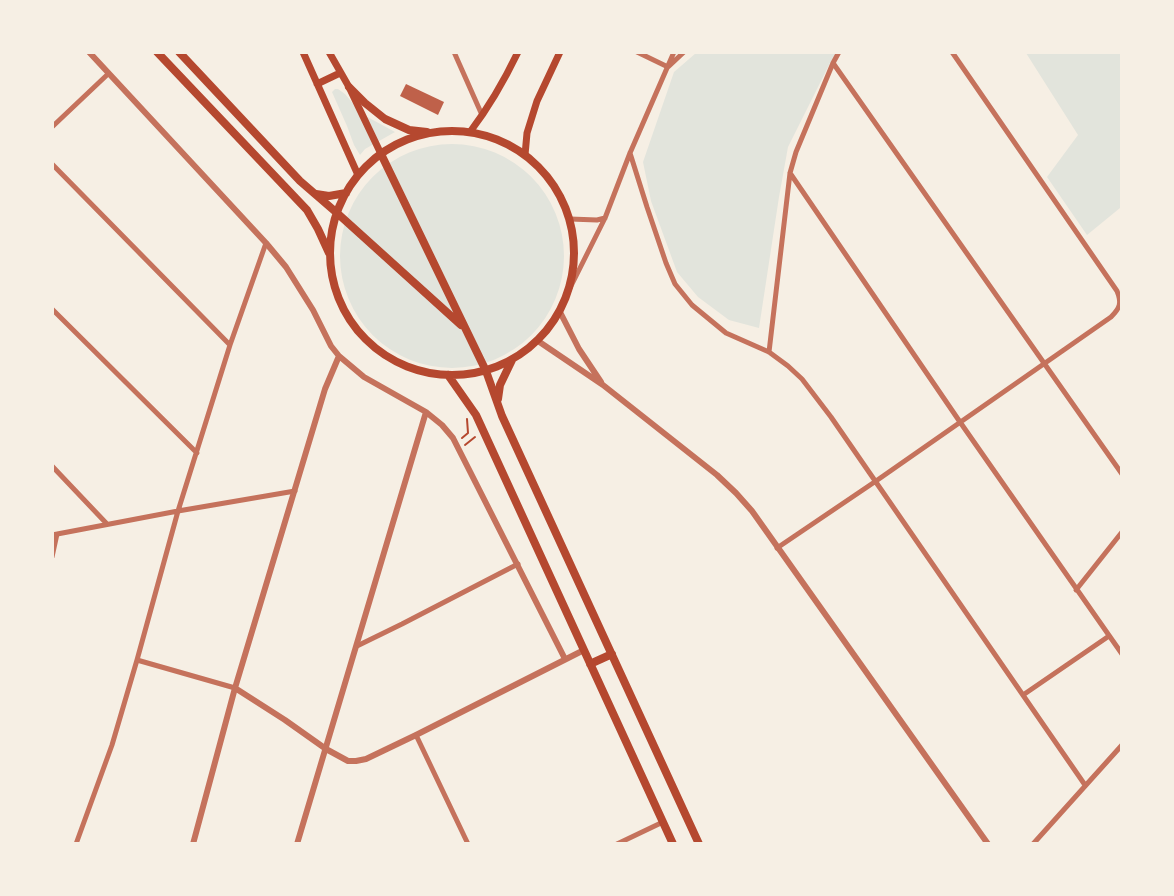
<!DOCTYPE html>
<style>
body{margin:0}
#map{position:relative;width:1174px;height:896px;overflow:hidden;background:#f6efe4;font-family:Signika,sans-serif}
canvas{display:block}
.frame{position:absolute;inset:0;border:54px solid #f6efe4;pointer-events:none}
</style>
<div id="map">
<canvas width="1174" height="896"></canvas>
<div class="frame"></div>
</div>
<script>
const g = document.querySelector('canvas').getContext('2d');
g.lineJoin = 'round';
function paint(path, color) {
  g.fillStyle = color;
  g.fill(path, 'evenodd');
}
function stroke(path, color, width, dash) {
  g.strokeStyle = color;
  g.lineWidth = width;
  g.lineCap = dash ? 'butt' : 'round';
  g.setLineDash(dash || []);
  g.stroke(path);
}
const green = new Path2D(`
 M696 53H837L830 63 788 147 779 197 759 328 729 320 698 297 677 272 651 201 643 162 674 72Z
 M1026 53H1121V209L1120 208 1087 235 1047 177 1078 135Z
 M335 89H338L345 94 362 114 395 132 365 149 360 155 354 145 347 126 332 92Z
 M340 256a112 112 0 1 1 224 0a112 112 0 1 1-224 0Z`);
const building = new Path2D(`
 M406 84 444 102 438 115 400 96Z`);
const path = new Path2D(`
 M462 438 468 433 467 419
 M465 445 475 437`);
const minor = new Path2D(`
 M454 52 482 115
 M637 52 668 67 684 52
 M833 63 1122 474
 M52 127 108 74
 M630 153 647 207 666 263 675 284 692 305 726 333 769 352 788 366 802 379 831 417 1085 785
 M52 164 230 345
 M790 173 960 422 1122 654
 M570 219 597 220 605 218
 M569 290 605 218 630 153 674 52
 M52 309 197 453
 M769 352 790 173 796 152 833 63 839 52
 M52 466 107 524
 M52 535 178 511 295 491
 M777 548 876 481 1111 317C1120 308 1122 303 1117 291L952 52
 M52 557 57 534
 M1076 590 1122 532
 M357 646 402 624 518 564
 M137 660 235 688
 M1023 695 1109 636
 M416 735 468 844
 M76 844 112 745 137 660 178 511 230 345 266 243
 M617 844 663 822
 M1033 844 1122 745`);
const tertiary = new Path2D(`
 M89 52 266 243 286 267 313 310 331 346 339 356 364 377 426 412 442 425 453 438 565 659
 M560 312 579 349 601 382
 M538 341 603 385 717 475 736 493 752 511 988 844
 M235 688 285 720 326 749 348 761H356L366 759 416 735 584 650
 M193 844 235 688 325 389 339 356
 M297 844 426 412`);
const secondary = new Path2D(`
 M303 52 358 175
 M329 52 349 87 381 154
 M317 84 340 73
 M470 132C489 107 504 81 518 52
 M525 155 527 133 537 101 560 52`);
const primary = new Path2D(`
 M157 52 307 210 318 229 329 253
 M179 52 300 181 337 213 461 325
 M349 87 365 103 385 119 409 130 427 132
 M330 253a122 122 0 1 1 244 0a122 122 0 1 1-244 0Z
 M381 154 486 371 502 416 699 844
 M316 194 329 196 346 193
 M448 375 476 415 673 844
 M498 399 500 385 512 360
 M590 664 612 654`);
paint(green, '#e2e4dc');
paint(building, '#bf614a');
stroke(path, '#b5482f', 2);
stroke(minor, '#c5725c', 5);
stroke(tertiary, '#c5725c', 6);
stroke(secondary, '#b5482f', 7);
stroke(primary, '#b5482f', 8);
</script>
